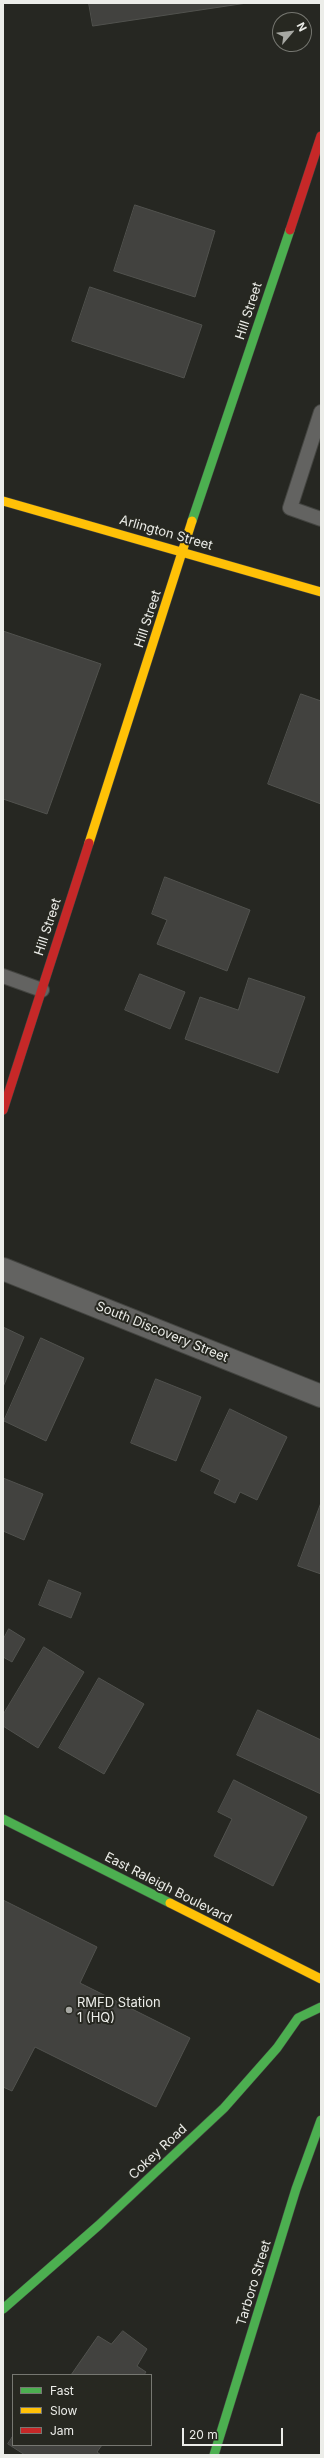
<!DOCTYPE html>
<style>
body{margin:0}
#map{position:relative;width:324px;height:2458px;overflow:hidden;background:#262722;font-family:Inter,sans-serif}
canvas{display:block}
.frame{position:absolute;inset:0;border:4px solid #ecede9;pointer-events:none}
.legend{position:absolute;left:12px;top:2374px;width:140px;height:72px;box-sizing:border-box;background:#272821;border:1px solid #767771;margin:0;padding:5px 7px;list-style:none;font-size:12px;color:#ecede9}
.legend li{display:flex;align-items:center;gap:8px;height:20px}
.legend b{width:20px;border:1px solid #767771}
.north{position:absolute;left:272px;top:12px;width:40px;height:40px;box-sizing:border-box;background:#272821;border:1px solid #767771;border-radius:50%;rotate:62deg;font-size:11px;font-weight:700;line-height:16px;text-align:center;color:#ecede9}
.north::after{content:'';display:block;margin:auto;width:14px;height:18px;background:#a7a8a3;clip-path:polygon(50% 0,100% 100%,50% 72%,0 100%)}
.scale{position:absolute;left:182px;top:2428px;width:101px;height:18px;box-sizing:border-box;border:2px solid #ecede9;border-top:0;padding-left:5px;font-size:12px;line-height:14px;white-space:nowrap;color:#ecede9;-webkit-text-stroke:3px #272821;paint-order:stroke}
</style>
<div id="map">
<canvas width="324" height="2458"></canvas>
<div class="frame"></div>
<ul class="legend">
<li><b style="height:5px;background:#4caf50"></b>Fast</li>
<li><b style="height:5px;background:#ffc107"></b>Slow</li>
<li><b style="height:5px;background:#c62828"></b>Jam</li>
</ul>
<div class="north">N</div>
<div class="scale">20 m</div>
</div>
<script>
const g = document.querySelector('canvas').getContext('2d');
g.lineJoin = 'round';
function paint(path, color) {
  g.fillStyle = color;
  g.fill(path, 'evenodd');
}
function stroke(path, color, width, dash) {
  g.strokeStyle = color;
  g.lineWidth = width;
  g.lineCap = dash ? 'butt' : 'round';
  g.setLineDash(dash || []);
  g.stroke(path);
}
function drawText(font, color, halo, rows, align = 'center') {
  g.font = font + ' Inter,sans-serif';
  g.lineWidth = 4;
  g.setLineDash([]);
  g.textBaseline = 'middle';
  g.strokeStyle = halo;
  g.fillStyle = color;
  for (const [text, x, y, turn = 0] of rows) {
    g.save();
    g.translate(x, y);
    g.rotate((+turn || 0) * Math.PI / 180);
    g.textAlign = isNaN(turn) ? turn : align;
    if (halo) g.strokeText(text, 0, 0);
    g.fillText(text, 0, 0);
    g.restore();
  }
}
const building = new Path2D(`
 M89 3H247L93 26Z
 M135 205 215 231 195 297 114 271Z
 M90 287 202 325 184 378 72 341Z
 M3 631 101 664 47 814 3 799Z
 M301 694 321 701V804L268 784Z
 M165 877 250 910 227 971 157 944 167 920 152 914Z
 M140 974 185 992 170 1029 125 1010Z
 M249 978 305 997 278 1073 185 1039 200 997 238 1010Z
 M3 1327 24 1337 3 1387Z
 M41 1338 84 1358 46 1441 4 1421Z
 M156 1379 201 1397 176 1461 131 1443Z
 M230 1409 287 1437 257 1500 240 1492 235 1503 214 1493 220 1480 201 1471Z
 M3 1478 43 1494 24 1540 3 1531Z
 M321 1503V1574L298 1566Z
 M49 1580 81 1593 71 1618 39 1605Z
 M9 1629 25 1639 12 1662 3 1657V1640Z
 M44 1647 84 1672 38 1748 3 1726V1715Z
 M99 1678 144 1704 104 1774 59 1748Z
 M258 1710 321 1740V1794L237 1755Z
 M234 1780 307 1817 273 1886 214 1856 232 1819 218 1812Z
 M3 1900 97 1947 80 1983 190 2038 156 2107 35 2047 12 2091 3 2087Z
 M123 2331 147 2349 137 2366 146 2372 144 2375H71L98 2336 111 2344Z
 M13 2436V2445H102L97 2452 101 2455H25L8 2444Z`);
const lane = new Path2D(`
 M321 412 290 508 321 519
 M3 976 42 990`);
const street = new Path2D(`
 M3 1269 321 1396`);
const fast = new Path2D(`
 M192 521 290 230
 M3 1819 170 1903
 M3 2309 99 2225 224 2108 277 2048 298 2018 321 2007
 M214 2455 296 2189 321 2120`);
const slow = new Path2D(`
 M3 501 321 592
 M89 843 192 521
 M170 1903 321 1979`);
const jam = new Path2D(`
 M290 230 321 136
 M3 1110 89 843`);
const markers = [
 [69,2010,4,"#a7a8a3"]
];
const streetNames = [
 ["Hill Street",249,311,-72],
 ["Arlington Street",166,533,16],
 ["Hill Street",148,619,-72],
 ["Hill Street",48,927,-72],
 ["South Discovery Street",162,1332,22],
 ["East Raleigh Boulevard",168,1888,27],
 ["Cokey Road",158,2152,-43],
 ["Tarboro Street",254,2283,-73]
];
const poiNames = [
 ["RMFD Station",77,2003],
 ["1 (HQ)",77,2018]
];
paint(building, '#42423f');
stroke(building, '#51524e', 1);
stroke(lane, '#434440', 16);
stroke(street, '#434440', 24);
stroke(fast, '#434440', 10);
stroke(slow, '#434440', 10);
stroke(jam, '#434440', 10);
stroke(lane, '#636361', 14);
stroke(street, '#636361', 22);
stroke(fast, '#4caf50', 9);
stroke(slow, '#ffc107', 9);
stroke(jam, '#c62828', 9);
for (const [x, y, r, color] of markers) {
  const dot = new Path2D();
  dot.arc(x, y, r, 0, 2 * Math.PI);
  g.fillStyle = color;
  g.fill(dot);
  stroke(dot, '#272821', 1.5);
}
drawText('13px', '#ecede9', '#272821', streetNames);
drawText('13px', '#ecede9', '#272821', poiNames, 'left');
</script>
